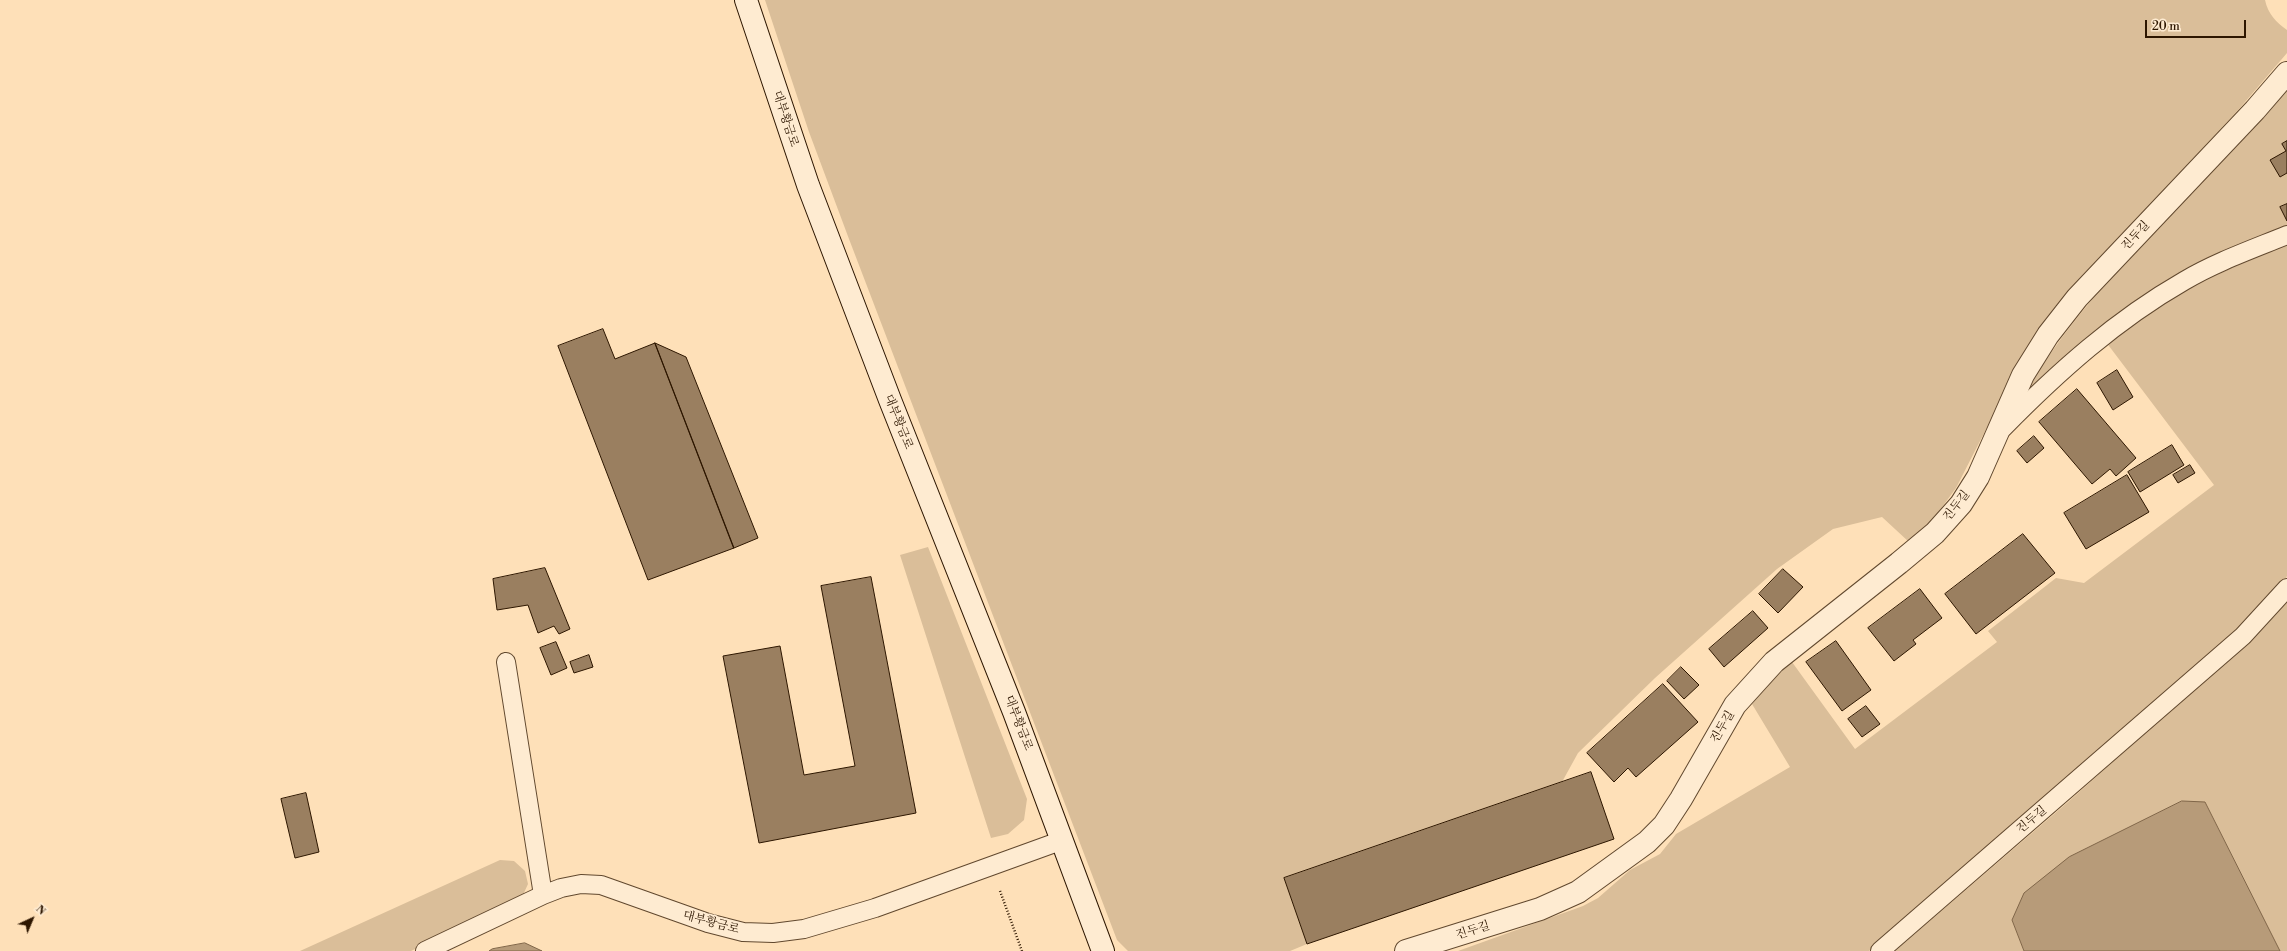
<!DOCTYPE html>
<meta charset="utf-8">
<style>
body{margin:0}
#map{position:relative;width:2287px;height:951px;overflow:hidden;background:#fee0b8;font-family:"Libre Bodoni",serif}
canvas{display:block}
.north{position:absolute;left:12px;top:899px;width:40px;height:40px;-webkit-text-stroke:3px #feebd1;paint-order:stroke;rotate:44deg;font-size:11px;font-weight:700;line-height:16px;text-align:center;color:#2d1600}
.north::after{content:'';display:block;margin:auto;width:14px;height:18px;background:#2d1600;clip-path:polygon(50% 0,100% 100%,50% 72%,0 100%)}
.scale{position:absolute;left:2145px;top:20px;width:101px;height:18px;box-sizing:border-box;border:2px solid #2d1600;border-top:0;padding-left:5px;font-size:12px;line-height:14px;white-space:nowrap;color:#2d1600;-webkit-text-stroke:3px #feebd1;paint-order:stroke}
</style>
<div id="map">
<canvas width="2287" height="951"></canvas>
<div class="north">N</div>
<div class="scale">20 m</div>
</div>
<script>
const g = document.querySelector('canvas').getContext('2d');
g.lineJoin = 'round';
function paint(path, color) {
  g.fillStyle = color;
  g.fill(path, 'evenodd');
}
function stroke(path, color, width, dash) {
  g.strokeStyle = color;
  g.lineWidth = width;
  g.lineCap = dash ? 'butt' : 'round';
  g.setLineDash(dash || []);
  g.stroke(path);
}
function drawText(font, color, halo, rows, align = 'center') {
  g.font = font + ' "Libre Bodoni","Noto Serif KR",serif';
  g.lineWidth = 3.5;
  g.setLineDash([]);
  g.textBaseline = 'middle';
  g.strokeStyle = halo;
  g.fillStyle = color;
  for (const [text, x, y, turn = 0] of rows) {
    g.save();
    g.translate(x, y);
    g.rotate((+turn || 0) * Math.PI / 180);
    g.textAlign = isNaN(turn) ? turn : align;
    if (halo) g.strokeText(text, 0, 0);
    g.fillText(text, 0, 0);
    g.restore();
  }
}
const green = new Path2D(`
 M765 0H2265C2268 14 2276 22 2287 30V53L2239 109 2116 241 2002 398 1956 488 1929 525 1909 542 1882 517 1833 529 1777 569 1655 678 1578 753 1562 782 1284 878 1307 944 1290 951H1128L1117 940 849 239 809 132Z
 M2287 89V228L2183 276 2020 401C2089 282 2197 192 2287 89Z
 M2287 244V576L2285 580 2247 622 1869 951H1458L1583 906 1598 898 1630 870 1660 854 1676 834 1790 767 1752 704 1770 682 1792 662 1855 749 1997 642 1988 631 2056 578 2084 583 2214 485 2106 342 2171 298 2229 269Z
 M928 547 1027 799 1024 820 1008 834 991 838 900 555Z
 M2287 600V951H2280L2205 802 2012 920 2024 951H1895L2068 802 2268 623Z
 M500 860 514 861 525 871 528 884 523 895 502 907 411 951H300Z`);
const water = new Path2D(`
 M2182 801 2205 802 2280 951H2024L2012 920 2024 893 2069 857Z
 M525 943 542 951H489L492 949Z`);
const building = new Path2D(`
 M2287 141V173L2280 177 2270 160 2286 151 2282 144Z
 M2287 204V221L2280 207Z
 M603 329 615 359 655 343 734 548 648 580 558 346Z
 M655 343 686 357 758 538 734 548Z
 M2117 370 2133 397 2113 410 2097 383Z
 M2077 389 2136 458 2116 476 2110 469 2092 484 2039 422Z
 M2034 436 2044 448 2027 463 2017 451Z
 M2172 445 2184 465 2140 492 2128 472Z
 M2190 465 2195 473 2178 483 2173 475Z
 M2127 475 2149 512 2086 549 2064 513Z
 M2023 534 2055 573 1976 634 1945 594Z
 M545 568 570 629 559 634 554 626 538 633 528 605 497 610 493 579Z
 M1783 569 1803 587 1778 613 1759 594Z
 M871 577 916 813 759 843 723 656 780 646 804 775 855 766 821 586Z
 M1920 589 1942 618 1913 640 1916 644 1894 661 1868 628Z
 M1753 611 1768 628 1724 667 1709 649Z
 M1836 641 1871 690 1842 711 1806 662Z
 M556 642 567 668 551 675 540 648Z
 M589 655 593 667 574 673 570 662Z
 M1681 667 1699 685 1684 699 1667 681Z
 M1663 684 1698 722 1636 777 1628 768 1614 782 1587 753Z
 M1866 706 1880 724 1862 737 1848 719Z
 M1591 772 1614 839 1307 944 1284 878Z
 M306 793 319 852 295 858 281 799Z`);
const path = new Path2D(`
 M1000 891 1022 951`);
const lane = new Path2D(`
 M2003 428C2058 372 2116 320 2184 281 2216 262 2253 249 2287 235
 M506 662 543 895
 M425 951 543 895 561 888 581 884 601 885 708 923 743 932 773 933 804 929 875 908 1063 840
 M1880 951 2243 636 2287 588`);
const street = new Path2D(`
 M1406 951 1540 909 1578 892 1647 842 1664 825 1681 799 1735 705 1774 662 1899 563 1935 533 1961 504 1978 477 2023 375 2048 335 2077 298 2255 110 2287 73`);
const secondary = new Path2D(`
 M746 0 808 185 890 400 1014 712 1103 951`);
const streetNames = [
 ["대부황금로",785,119,72],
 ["진두길",2136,236,-47],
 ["대부황금로",898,422,68],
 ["진두길",1957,506,-52],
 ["대부황금로",1018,723,69],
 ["진두길",1723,727,-60],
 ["진두길",2032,820,-40],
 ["대부황금로",711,923,15],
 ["진두길",1473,931,-18]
];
paint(green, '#dabe99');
paint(water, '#b79b79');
stroke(water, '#806649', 1);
paint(building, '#9a7f60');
stroke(building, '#2d1600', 1);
stroke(lane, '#61482e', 20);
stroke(street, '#61482e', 24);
stroke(secondary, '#2d1600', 24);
stroke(path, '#2d1600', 2.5, [1, 2]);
stroke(lane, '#feebd1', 18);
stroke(street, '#feebd1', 22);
stroke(secondary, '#feebd1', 22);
drawText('12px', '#2d1600', '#feebd1', streetNames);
</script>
